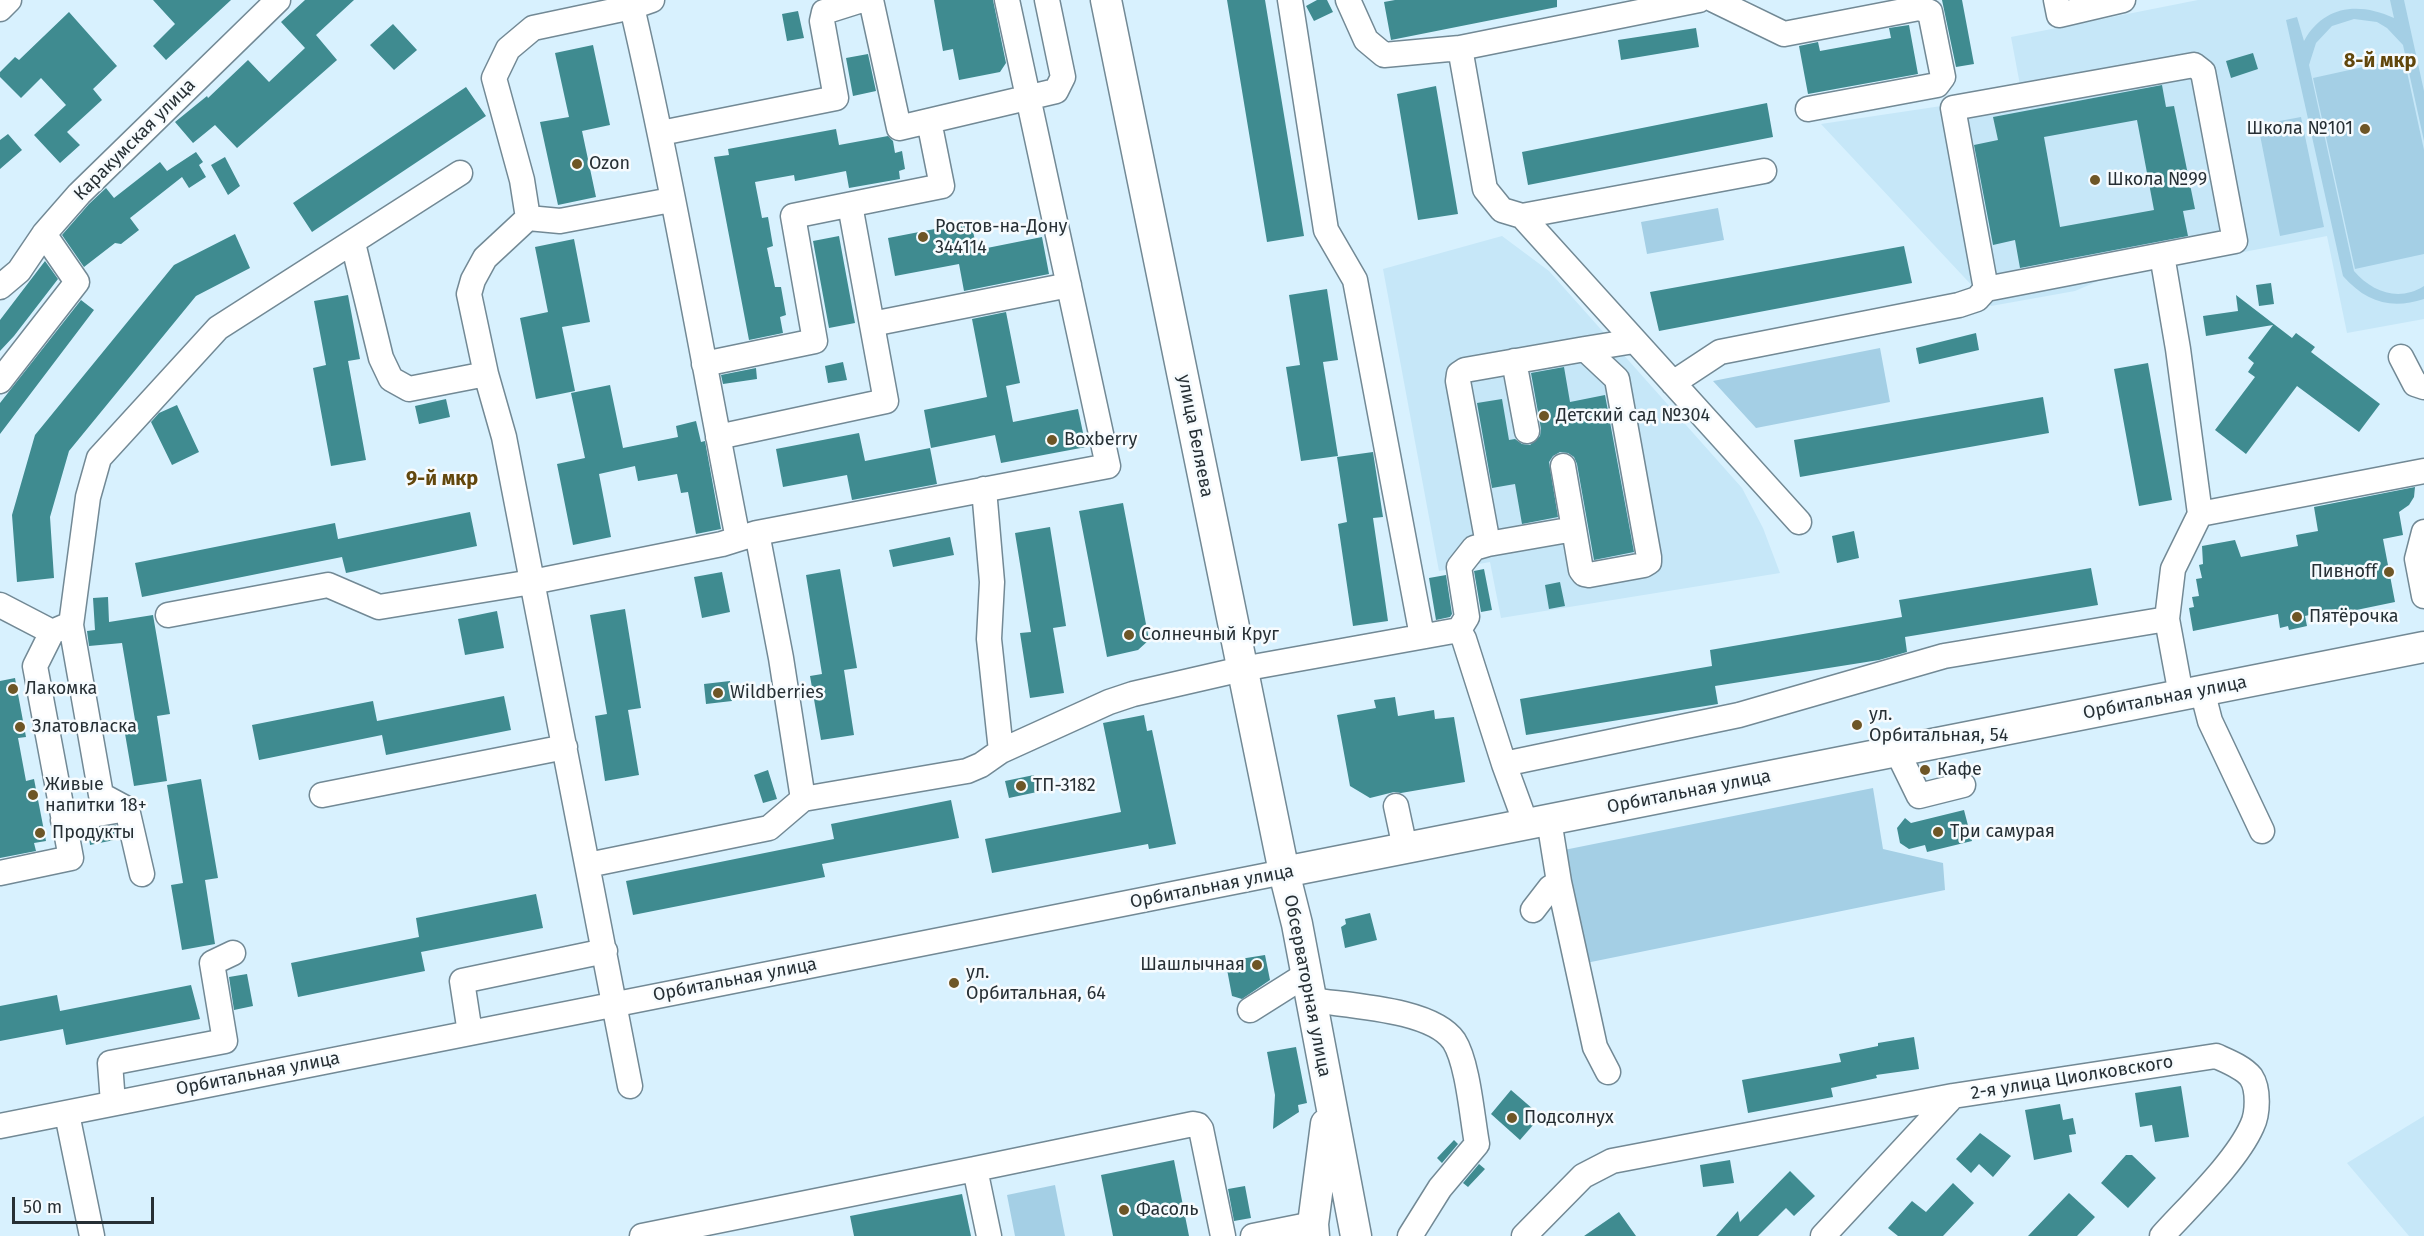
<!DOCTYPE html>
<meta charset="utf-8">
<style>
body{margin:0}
#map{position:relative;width:2424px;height:1236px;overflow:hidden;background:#d8f1fe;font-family:"Fira Sans",sans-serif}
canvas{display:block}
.scale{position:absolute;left:12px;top:1197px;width:142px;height:27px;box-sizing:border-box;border:3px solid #262f34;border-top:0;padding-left:8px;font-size:18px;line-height:21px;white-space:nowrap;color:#262f34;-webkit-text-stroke:4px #f6fbfe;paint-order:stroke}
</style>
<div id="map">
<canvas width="2424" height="1236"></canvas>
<div class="scale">50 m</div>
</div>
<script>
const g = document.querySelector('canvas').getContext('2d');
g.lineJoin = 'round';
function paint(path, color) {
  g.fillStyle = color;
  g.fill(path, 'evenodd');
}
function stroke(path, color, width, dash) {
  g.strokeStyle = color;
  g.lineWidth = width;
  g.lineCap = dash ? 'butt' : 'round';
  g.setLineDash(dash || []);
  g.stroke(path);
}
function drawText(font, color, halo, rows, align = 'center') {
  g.font = font + ' "Fira Sans",sans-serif';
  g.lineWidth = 5;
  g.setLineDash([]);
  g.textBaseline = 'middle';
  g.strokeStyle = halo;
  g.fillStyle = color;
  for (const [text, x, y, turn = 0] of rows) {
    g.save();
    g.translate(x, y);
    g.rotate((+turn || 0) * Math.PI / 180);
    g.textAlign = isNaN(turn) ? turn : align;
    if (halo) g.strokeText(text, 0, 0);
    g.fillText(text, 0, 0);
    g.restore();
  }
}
const built = new Path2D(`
 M2198 0H2424V319L2347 333 2327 236 2103 279 2075 291 1991 306 1821 124 1948 105V97L2020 85 2011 37Z
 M1502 236 1549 271 1742 488 1763 528 1780 573 1501 618 1490 562 1439 571 1383 269Z
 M2424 1116V1236H2409L2347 1163Z`);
const green = new Path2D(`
 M2390 0H2404L2424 91V141L2403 45 2387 28 2377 22 2354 19 2332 26 2316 43 2309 65 2354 271C2372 292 2399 302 2424 286V299C2391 310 2366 302 2343 276L2286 20 2297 17 2304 41C2324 5 2359 2 2394 18Z
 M2404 58 2424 150V254L2355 269 2313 78Z
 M2301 117 2324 227 2280 236 2258 125Z
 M1718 208 1724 240 1647 254 1641 222Z
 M1880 348 1890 402 1756 428 1713 381Z
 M1873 788 1883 849 1943 863 1945 890 1586 963 1559 851Z
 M1055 1185 1065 1236H1015L1007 1195Z`);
const building = new Path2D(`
 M153 0H231L166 60 153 46 175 24Z
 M305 0H354L316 35 337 60 237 148 215 125 193 143 175 122 207 96 208 98 248 60 269 82 305 48 281 22Z
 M934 0H993L1006 63 1000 72 959 80 953 49 943 51Z
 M1227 0H1265L1304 236 1267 242Z
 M1317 0H1327L1333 12 1314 21 1306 6Z
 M1395 0H1557V7L1391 40 1384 2Z
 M1942 0H1962L1974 64 1956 67Z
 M798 11 804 38 787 41 782 14Z
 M69 12 117 66 93 89 102 100 67 132 80 145 60 163 34 135 66 105 41 78 21 98 0 77V72L15 57 19 60Z
 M393 24 417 50 394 70 370 45Z
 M1909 25 1918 74 1808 94 1799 46 1818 42 1820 51 1891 38 1889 28Z
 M1696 28 1699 47 1621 60 1618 40Z
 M593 45 610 125 582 131 596 197 558 205 540 122 569 117 555 53Z
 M2253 53 2258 69 2231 78 2226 61Z
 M868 54 876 91 853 96 846 58Z
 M2162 85 2166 107 2174 106 2195 209 2183 211 2188 236 2020 268 2015 240 1993 245 1974 145 1998 140 1993 117ZM2137 120 2154 210 2060 227 2044 137Z
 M1436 86 1458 214 1418 220 1397 94Z
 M466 87 486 116 312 232 293 203Z
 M1767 103 1773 137 1528 185 1522 152Z
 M836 129 839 145 888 136 893 141 895 153 902 151 905 169 899 171 900 179 849 188 846 171 795 181 794 175 755 182 762 218 768 217 773 246 767 248 775 287H781L786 315 780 317 783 333 749 340 714 157 729 155 728 149Z
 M8 134 22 150 0 169V140Z
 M196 152 203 162 199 165 206 177 189 188 182 177 130 218 139 230 121 244 115 243 84 267 62 235 89 204 106 188 114 198 160 162 167 171Z
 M225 157 240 186 228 195 211 165Z
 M971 222 977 250 1042 237 1049 274 964 291 959 264 895 276 888 238Z
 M235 234 250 268 196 296 69 451 50 517 54 578 17 582 12 515 35 435 174 265Z
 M839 236 855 323 829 328 813 241Z
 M574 239 590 322 562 327 575 391 536 399 520 318 548 312 535 247Z
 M1904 246 1912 283 1659 331 1650 292Z
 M45 261 58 279 14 336 0 351V320Z
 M2271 283 2274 304 2259 306 2256 285Z
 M1327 289 1338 360 1323 362 1338 456 1301 461 1286 367 1300 365 1289 295Z
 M348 295 360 359 348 361 366 460 331 466 313 368 326 365 314 301Z
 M2236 295 2292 338 2296 333 2315 347 2311 352 2380 404 2359 432 2297 386 2246 454 2215 430 2255 377 2248 372 2254 363 2248 358 2273 325 2206 336 2203 316 2238 311Z
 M81 300 94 310 0 434V403Z
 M1006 312 1020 383 1006 386 1013 422 1078 409 1086 447 1001 463 995 435 931 448 924 410 987 397 972 319Z
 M1976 333 1979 350 1919 364 1916 348Z
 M843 362 847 380 828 383 825 366Z
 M2148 363 2172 500 2139 506 2114 369Z
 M1564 367 1570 402 1605 395 1634 552 1594 560 1577 464 1574 457 1568 453 1560 452 1553 456 1549 462 1558 517 1522 524 1515 484 1492 488 1477 403 1502 399 1509 440 1515 439 1522 444 1530 445 1540 436 1541 429 1531 373Z
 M756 368 757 379 723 384 721 375Z
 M610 385 623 448 678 437 676 426 696 421 701 442 705 441 721 529 696 534 688 492 681 493 677 474 638 481 635 466 599 474 611 537 573 545 557 464 585 458 571 393Z
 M2043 397 2049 433 1800 477 1794 440Z
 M446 399 450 417 419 424 415 406Z
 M177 405 199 452 172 465 151 422 159 413Z
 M859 433 865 461 930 448 937 484 852 500 847 475 783 487 776 449Z
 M1373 452 1383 517 1373 518 1388 621 1353 626 1338 524 1347 522 1337 457Z
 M2415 487 2414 497 2409 505 2399 512 2403 535 2383 539 2395 602 2337 614 2336 609 2305 616 2307 626 2289 630 2288 626 2280 628 2278 614 2193 631 2189 608 2194 607 2192 597 2199 596 2196 579 2202 578 2199 565 2203 564 2202 546 2235 540 2241 557 2298 546 2296 535 2318 531 2314 507Z
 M1123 503 1149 640 1138 650 1107 657 1079 511Z
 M470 512 477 546 346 573 342 557 142 597 135 563 335 523 338 539Z
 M1050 527 1066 626 1053 628 1064 693 1030 698 1020 633 1031 632 1015 533Z
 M1854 531 1859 558 1837 563 1832 536Z
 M950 537 954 555 893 567 889 550Z
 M2091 568 2098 605 1905 637 1907 652 1879 660 1715 686 1718 704 1526 735 1520 699 1712 666 1710 650 1902 617 1899 600Z
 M840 569 857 668 844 670 854 735 821 740 810 676 822 674 806 575Z
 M1484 569 1492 610 1481 612 1474 571Z
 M722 572 730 612 702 618 694 577Z
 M1446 575 1452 614 1450 617 1436 620 1429 578Z
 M1560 582 1565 606 1549 609 1545 585Z
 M108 597 109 622 153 615 170 714 157 716 167 781 134 786 123 722 135 720 122 643 89 646 87 631 95 630 93 598Z
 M625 609 641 708 628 710 639 775 605 781 595 716 607 714 590 615Z
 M497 611 504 648 465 655 458 619Z
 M15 678 26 737 18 738 26 781 34 779 46 841 34 843 36 851 0 858V681Z
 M730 681 732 701 706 704 704 684Z
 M504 696 511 730 386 755 382 735 259 760 252 725 373 701 377 721Z
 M1395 697 1398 716 1434 710 1435 719 1454 717 1465 782 1401 793 1394 792 1370 798 1350 786 1337 715 1376 708 1374 700Z
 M1144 715 1147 731 1152 730 1176 844 1149 849 1148 844 992 873 985 839 1121 812 1103 723Z
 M768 770 777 799 763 803 754 775Z
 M1034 775 1037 792 1009 798 1005 781Z
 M201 779 218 878 205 880 215 944 182 950 171 885 183 883 167 785Z
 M951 800 959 838 822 864 825 877 633 915 626 881 834 839 831 824Z
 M1964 810 1972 841 1927 852 1925 845 1909 849 1900 843 1897 828 1905 818 1911 823Z
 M116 825 119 839 90 845 88 830Z
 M536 894 543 928 421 952 425 971 298 997 291 963 419 937 416 918Z
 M1370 913 1377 940 1345 948 1341 927 1346 924 1345 919Z
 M1265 955 1270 980 1242 999 1232 996 1226 964 1234 960Z
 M247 974 253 1006 234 1010 229 977Z
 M191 985 200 1019 66 1045 63 1029 0 1041V1006L57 995 60 1011Z
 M1914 1037 1919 1069 1876 1075 1877 1078 1831 1088 1833 1097 1748 1113 1742 1080 1841 1062 1839 1054 1878 1046V1043Z
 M1296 1047 1307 1103 1298 1105 1299 1112 1273 1129 1275 1095 1267 1052Z
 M2181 1086 2189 1137 2155 1142 2152 1125 2140 1127 2135 1093Z
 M1511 1090 1541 1116 1520 1140 1491 1114Z
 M2060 1104 2063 1120 2073 1118 2076 1134 2069 1135 2072 1152 2034 1160 2025 1110Z
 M1980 1133 2011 1156 1993 1177 1979 1164 1971 1173 1956 1159Z
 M1454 1140 1458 1144 1442 1163 1437 1158Z
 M2126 1155H2132L2156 1178 2128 1208 2101 1183Z
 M1174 1160 1189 1236H1113L1101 1175Z
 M1730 1160 1734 1183 1703 1187 1700 1165Z
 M1479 1164 1485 1169 1468 1187 1463 1183Z
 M1790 1171 1815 1196 1794 1216 1786 1208 1758 1236H1716L1738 1211 1740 1222Z
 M1953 1183 1974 1203 1943 1236H1898L1888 1228 1912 1201 1926 1212Z
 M1245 1186 1251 1218 1234 1221 1228 1189Z
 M2069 1193 2095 1217 2077 1236H2028Z
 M962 1194 971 1236H854L850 1216Z
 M1619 1212 1636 1236H1584Z`);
const minor = new Path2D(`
 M871 0 899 128 1056 91 1063 77 1047 0
 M1290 0 1326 230 1355 280 1422 636
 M1348 0 1366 40 1384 55 1460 48 1699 0
 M1714 0 1784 34 1919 8 1930 12 1943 77 1937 85 1808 109
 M2056 0 2059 15 2123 0
 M632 7C673 183 703 362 738 539
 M0 9 9 0
 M1460 48 1485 189 1502 210 1522 216 1799 522
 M2194 65 2203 72 2235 241 1986 289 1953 108Z
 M661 133 836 98 822 21 824 12 862 0
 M1522 216 1764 171
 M528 218 560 221 671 200
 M353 243 381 358 391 379 409 389 486 374
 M2162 255 2178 349 2200 514 2173 569 2167 619 2181 695
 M0 287 19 271 44 234 79 194 278 0
 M872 324 1069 285
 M1585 349 1617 379 1649 557V562L1644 565 1589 575 1584 574 1581 570 1574 529 1488 544 1458 381 1459 374 1465 370Z
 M1585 349 1634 341
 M2401 357 2415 384 2424 387
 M1514 361 1527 431
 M704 364 815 341 793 216 942 186 929 121
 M0 381 77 282 44 234
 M1673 383 1720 352 1959 305 1977 299 1986 289
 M718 437 886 401 850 205
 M1563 466 1574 529
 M984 489 992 582 989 639 1001 751
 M2200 514 2424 471
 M2424 532 2417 559 2424 596
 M757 533 781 658 803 799
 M0 605 52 632 66 626
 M168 615 328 585 379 607 532 582 722 544 757 533 1108 466 1007 0
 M1459 630 1467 617 1459 567 1474 548 1488 544
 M2202 690 2210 721 2262 831
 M1897 751 1919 796 1963 785
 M322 795 565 747
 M1396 806 1405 848
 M63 820 127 809
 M1526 824 1504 764 1739 715 1944 656 2167 619
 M588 865 769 828 803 799 967 771 981 765 1001 751 1109 702 1133 694 1242 669 1459 630 1464 639 1504 764
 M0 873 71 858 35 666 52 632
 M142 874 127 809 101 795 71 625 88 497 99 458 218 328 460 173
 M1559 882 1595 1047 1608 1072
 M1533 910 1550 888 1559 882 1549 820
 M1312 1000C1350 1006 1432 1009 1454 1041 1468 1063 1472 1117 1477 1144L1440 1188 1410 1236
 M1250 1010 1307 974
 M470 1033 462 981 605 951
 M630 1086 504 437 486 374 469 294 473 280 485 258 528 218 522 180 494 78 508 49 533 28 632 7 652 0
 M113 1103 110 1063 225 1041 212 963 233 953
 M67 1114 92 1236
 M0 1126 1284 872
 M642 1236 975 1169
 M989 1236 975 1169 1193 1124 1198 1125 1201 1129 1223 1236
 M1253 1236 1313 1224
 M1524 1236 1583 1176 1612 1161 1953 1096
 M1823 1236 1953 1096 2216 1056C2227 1061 2243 1067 2251 1077 2259 1089 2258 1114 2252 1126 2236 1162 2189 1206 2162 1236`);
const major = new Path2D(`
 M1106 0 1284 872 1297 924 1356 1236
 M1284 872 2424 647
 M1314 1236 1313 1224 1326 1124`);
const markers = [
 [2365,129,6,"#6e5626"],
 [577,164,6,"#6e5626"],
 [2095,180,6,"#6e5626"],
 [923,237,6,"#6e5626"],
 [1544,416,6,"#6e5626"],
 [1052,440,6,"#6e5626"],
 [2389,572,6,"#6e5626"],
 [2297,617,6,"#6e5626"],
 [1129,635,6,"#6e5626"],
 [13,689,6,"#6e5626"],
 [718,693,6,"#6e5626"],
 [1857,725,6,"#6e5626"],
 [20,727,6,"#6e5626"],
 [1925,770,6,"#6e5626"],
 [1021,786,6,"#6e5626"],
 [33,795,6,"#6e5626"],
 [1938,832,6,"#6e5626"],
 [40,833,6,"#6e5626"],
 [1257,965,6,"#6e5626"],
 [954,983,6,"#6e5626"],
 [1512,1118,6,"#6e5626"],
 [1124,1210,6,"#6e5626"]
];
const poiNames = [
 ["Школа №101",2353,129,"right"],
 ["Ozon",589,164],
 ["Школа №99",2107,180],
 ["Ростов-на-Дону",935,227],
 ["344114",935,248],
 ["Детский сад №304",1556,416],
 ["Boxberry",1064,440],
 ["Пивноff",2377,572,"right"],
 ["Пятёрочка",2309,617],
 ["Солнечный Круг",1141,635],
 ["Лакомка",25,689],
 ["Wildberries",730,693],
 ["ул.",1869,715],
 ["Орбитальная, 54",1869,736],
 ["Златовласка",32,727],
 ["Кафе",1937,770],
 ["Живые",45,785],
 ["напитки 18+",45,806],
 ["ТП-3182",1033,786],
 ["Три самурая",1950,832],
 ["Продукты",52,833],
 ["Шашлычная",1245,965,"right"],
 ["ул.",966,973],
 ["Орбитальная, 64",966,994],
 ["Подсолнух",1524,1118],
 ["Фасоль",1136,1210]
];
const streetNames = [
 ["Каракумская улица",135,140,-45],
 ["улица Беляева",1195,436,79],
 ["Орбитальная улица",2165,698,-11],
 ["Орбитальная улица",1689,792,-11],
 ["Орбитальная улица",1212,887,-11],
 ["Орбитальная улица",735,980,-11],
 ["Обсерваторная улица",1307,986,79],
 ["Орбитальная улица",258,1074,-11],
 ["2-я улица Циолковского",2072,1078,-9]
];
const neighbourhoodNames = [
 ["8-й мкр",2380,61],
 ["9-й мкр",442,479]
];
paint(built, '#c6e7f8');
paint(green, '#a4cfe5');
paint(building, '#3f8b90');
stroke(minor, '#728995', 27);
stroke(major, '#728995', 33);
stroke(minor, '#fff', 24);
stroke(major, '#fff', 30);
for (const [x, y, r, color] of markers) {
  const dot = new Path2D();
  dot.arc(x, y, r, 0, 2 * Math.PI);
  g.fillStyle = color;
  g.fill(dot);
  stroke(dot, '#f6fbfe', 2);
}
drawText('18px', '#262f34', '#f6fbfe', poiNames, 'left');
drawText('18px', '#262f34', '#f6fbfe', streetNames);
drawText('bold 20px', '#62470c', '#f6fbfe', neighbourhoodNames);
</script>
